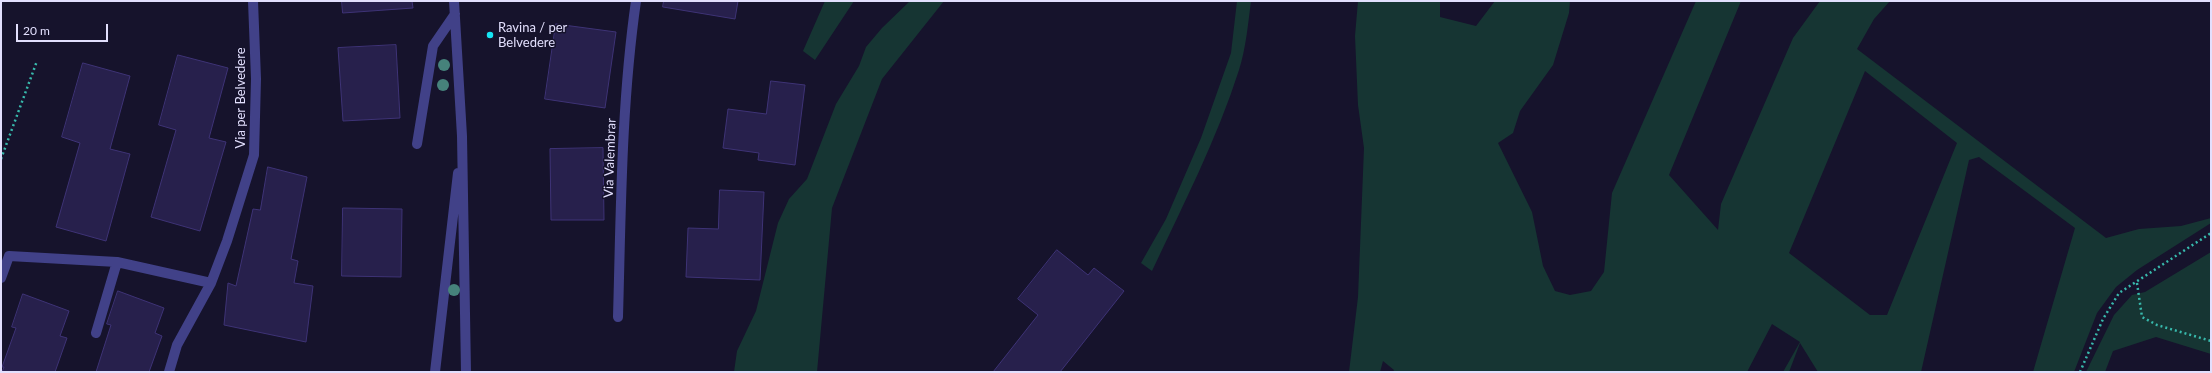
<!DOCTYPE html>
<style>
body{margin:0}
#map{position:relative;width:2212px;height:373px;overflow:hidden;background:#16132c;font-family:Lato,sans-serif}
canvas{display:block}
.frame{position:absolute;inset:0;border:2px solid #e2dffd;pointer-events:none}
.scale{position:absolute;left:16px;top:24px;width:92px;height:18px;box-sizing:border-box;border:2px solid #e2dffd;border-top:0;padding-left:5px;font-size:12px;line-height:14px;white-space:nowrap;color:#e2dffd;-webkit-text-stroke:3px #16132c;paint-order:stroke}
</style>
<div id="map">
<canvas width="2212" height="373"></canvas>
<div class="frame"></div>
<div class="scale">20 m</div>
</div>
<script>
const g = document.querySelector('canvas').getContext('2d');
g.lineJoin = 'round';
function paint(path, color) {
  g.fillStyle = color;
  g.fill(path, 'evenodd');
}
function stroke(path, color, width, dash) {
  g.strokeStyle = color;
  g.lineWidth = width;
  g.lineCap = dash ? 'butt' : 'round';
  g.setLineDash(dash || []);
  g.stroke(path);
}
function drawText(font, color, halo, rows, align = 'center') {
  g.font = font + ' Lato,sans-serif';
  g.lineWidth = 3;
  g.setLineDash([]);
  g.textBaseline = 'middle';
  g.strokeStyle = halo;
  g.fillStyle = color;
  for (const [text, x, y, turn = 0] of rows) {
    g.save();
    g.translate(x, y);
    g.rotate((+turn || 0) * Math.PI / 180);
    g.textAlign = isNaN(turn) ? turn : align;
    if (halo) g.strokeText(text, 0, 0);
    g.fillText(text, 0, 0);
    g.restore();
  }
}
const green = new Path2D(`
 M825 1H854L815 60 803 51Z
 M910 1H944L882 79 832 208 817 372H734L737 351 756 311 778 223 789 199 807 179 836 104 859 66 866 47 882 28Z
 M1237 1H1251C1248 24 1246 48 1239 70 1217 139 1183 205 1152 271L1141 263 1166 219 1201 138 1231 53Z
 M1358 1H1440V17L1476 26 1495 1H1570L1569 13 1553 65 1520 111 1513 133 1498 143 1532 212 1543 266 1555 291 1570 295 1591 291 1604 272 1612 193 1696 1H1741L1669 175 1718 230 1721 204 1793 38 1820 1H1890L1874 19 1857 49 2106 238 2139 229 2181 226 2211 218V223L2137 270 2116 287 2097 313 2074 372H2033L2075 228 1979 157 1969 160 1921 372H1818L1800 343 1789 372H1783L1800 342 1772 324 1747 372H1393L1394 370 1383 361 1380 372H1349L1358 297 1364 148 1358 105 1355 36ZM1865 71 1957 143 1887 315H1870L1789 253Z
 M2211 252V354L2156 337 2113 351 2105 372H2086L2114 315 2132 295 2145 292Z`);
const building = new Path2D(`
 M342 1H412L413 8 343 13Z
 M664 1H738L735 19 663 7Z
 M556 24 616 32 605 108 545 99Z
 M396 45 400 118 343 121 338 48Z
 M178 55 228 68 209 138 226 142 200 231 151 217 176 130 159 125Z
 M83 63 130 76 110 149 130 154 106 241 56 227 80 143 62 137Z
 M771 81 805 85 795 165 758 160 759 153 723 148 728 109 766 114Z
 M603 148 604 220H551L550 149Z
 M268 167 307 177 291 259 298 261 294 283 313 286 306 342 224 325 228 283 236 286 253 209 260 210Z
 M720 190 764 192 760 280 686 277 688 228 718 229Z
 M343 208 402 209 401 277 342 276Z
 M1057 250 1088 275 1094 268 1124 291 1060 372H993L1038 315 1018 299Z
 M118 291 164 308 155 333 162 336 149 372H96L111 325 107 324Z
 M23 294 69 311 60 336 67 338 55 372H2L4 367H2L16 328 12 327Z`);
const path = new Path2D(`
 M1 159 37 61
 M2137 283 2142 317 2157 325 2211 341
 M2080 372 2103 319 2119 293 2211 233`);
const street = new Path2D(`
 M454 1 462 136 466 372
 M417 144 433 46 455 14
 M1 278 9 256 117 262
 M211 283 227 241 254 155 256 79 253 1
 M618 317C621 211 621 106 636 1
 M96 333 117 262 211 283 177 345 169 372
 M435 372 458 173`);
const trees = [
 [444,65],
 [443,85],
 [454,290]
];
const markers = [
 [490,35,4,"#16e5f3"]
];
const poiNames = [
 ["Ravina / per",498,28],
 ["Belvedere",498,43]
];
const streetNames = [
 ["Via per Belvedere",241,98,-90],
 ["Via Valembrar",610,158,-88]
];
paint(green, '#163533');
paint(building, '#27204c');
stroke(building, '#3e3376', 1);
stroke(path, '#38b9ac', 2.5, [2, 3]);
stroke(street, '#414188', 10);
g.fillStyle = '#46827b';
for (const [x, y] of trees) {
  g.beginPath();
  g.arc(x, y, 6, 0, 2 * Math.PI);
  g.fill();
}
for (const [x, y, r, color] of markers) {
  const dot = new Path2D();
  dot.arc(x, y, r, 0, 2 * Math.PI);
  g.fillStyle = color;
  g.fill(dot);
  stroke(dot, '#16132c', 1.5);
}
drawText('13px', '#e2dffd', '#16132c', poiNames, 'left');
drawText('13px', '#e2dffd', '#16132c', streetNames);
</script>
